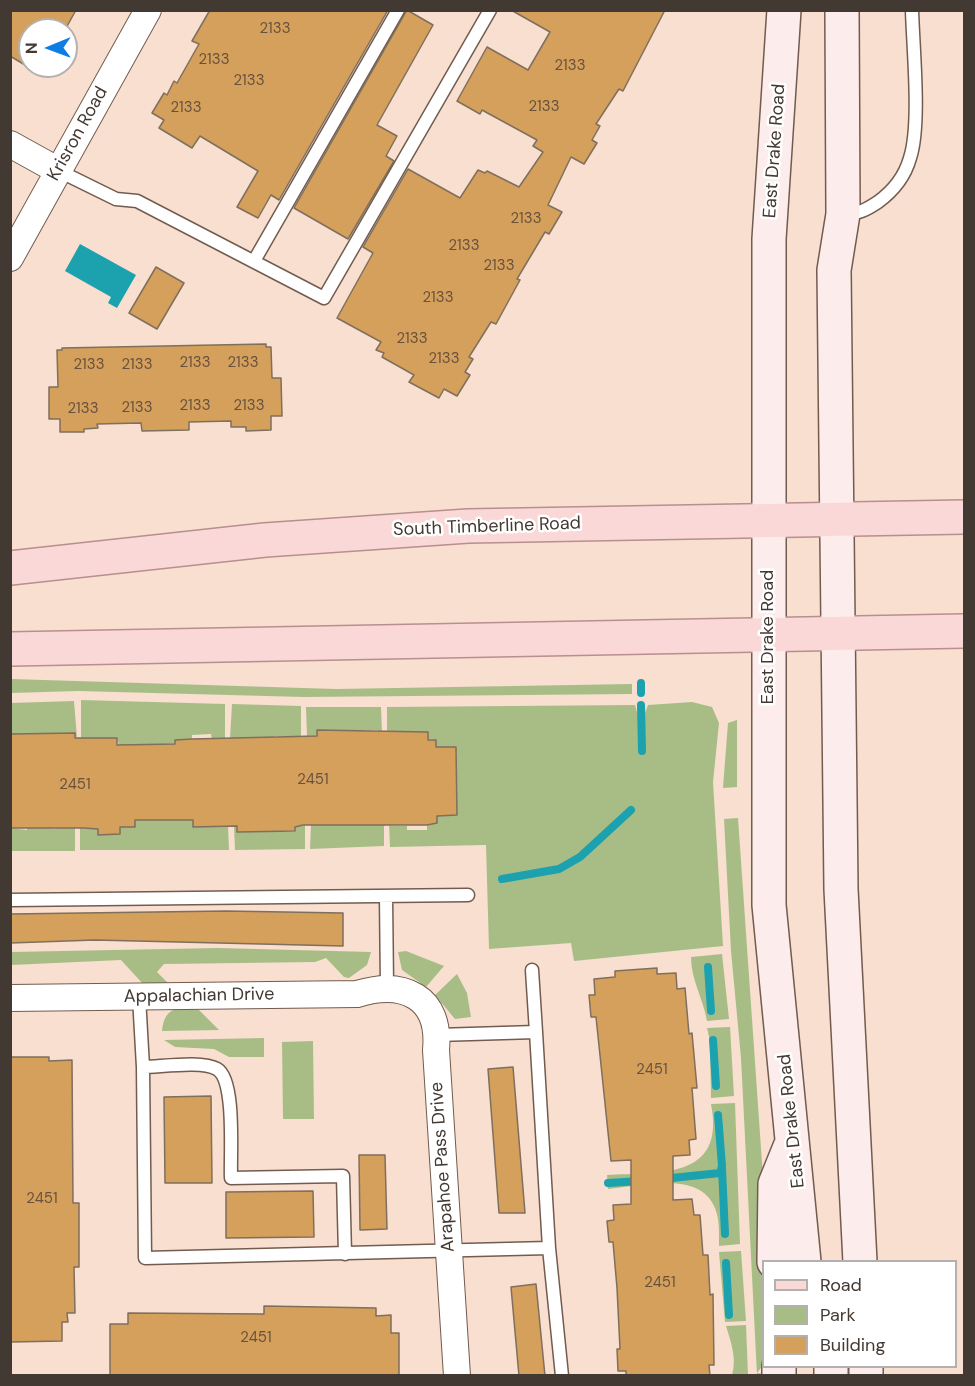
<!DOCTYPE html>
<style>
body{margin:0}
#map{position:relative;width:975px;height:1386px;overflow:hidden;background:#f8dfd0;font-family:"DM Sans",sans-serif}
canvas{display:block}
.frame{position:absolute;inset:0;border:12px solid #433933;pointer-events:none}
.legend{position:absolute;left:762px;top:1260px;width:195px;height:108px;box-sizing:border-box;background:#fff;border:2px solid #b4b0ad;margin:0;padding:8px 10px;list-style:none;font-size:18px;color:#433933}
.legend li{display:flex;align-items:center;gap:12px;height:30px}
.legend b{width:30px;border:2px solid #b4b0ad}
.north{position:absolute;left:18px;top:18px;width:60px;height:60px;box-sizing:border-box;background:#fff;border:2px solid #b4b0ad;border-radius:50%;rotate:269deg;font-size:16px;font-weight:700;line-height:24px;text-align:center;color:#433933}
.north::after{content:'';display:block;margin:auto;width:21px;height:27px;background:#0e7ee5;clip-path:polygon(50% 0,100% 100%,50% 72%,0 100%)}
</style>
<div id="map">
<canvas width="975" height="1386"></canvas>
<div class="frame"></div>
<ul class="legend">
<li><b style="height:8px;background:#fad8d8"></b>Road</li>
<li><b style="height:16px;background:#a8bd86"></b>Park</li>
<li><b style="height:16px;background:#d59f5c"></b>Building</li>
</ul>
<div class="north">N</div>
</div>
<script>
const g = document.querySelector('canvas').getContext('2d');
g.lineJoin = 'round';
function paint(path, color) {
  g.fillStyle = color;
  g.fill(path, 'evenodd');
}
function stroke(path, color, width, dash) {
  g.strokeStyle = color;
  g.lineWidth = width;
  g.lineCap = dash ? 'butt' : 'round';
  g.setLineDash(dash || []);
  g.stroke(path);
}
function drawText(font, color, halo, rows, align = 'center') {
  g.font = font + ' "DM Sans",sans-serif';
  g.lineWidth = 5;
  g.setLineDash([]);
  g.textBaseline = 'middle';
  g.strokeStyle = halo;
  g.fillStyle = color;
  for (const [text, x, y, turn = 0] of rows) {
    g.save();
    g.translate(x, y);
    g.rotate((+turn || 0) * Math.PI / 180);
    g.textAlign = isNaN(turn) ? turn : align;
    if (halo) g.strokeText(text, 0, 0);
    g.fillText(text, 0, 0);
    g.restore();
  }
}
const green = new Path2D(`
 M11 679 336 689 632 684V694L304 697 78 691 11 693Z
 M81 700 225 704V739H212L211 734 192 735 193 827 228 826 229 850H80V826H84V829H98V834H120V827L135 826V806L117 738H81Z
 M74 701 77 738 74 733 12 734 11 740 10 703Z
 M692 702 712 707 719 723 713 782 723 946 574 961 571 943 489 949 486 845 390 847 389 822 391 826H407V830H427V824L437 823V816L457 815 456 747H436V740L387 733V707L635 705 638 716 639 751H645L644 716 648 705Z
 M232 704 301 706V736H274V743L230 739Z
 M306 707H381L382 733H379L378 730H354L353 735H339L338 730H318L317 736H307Z
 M737 720V787L723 788 728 723Z
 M738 818 763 1177 764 1364 757 1373 770 1375H757L741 1058 731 951 724 819Z
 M384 822V846L310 849 311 825Z
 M52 824V829L75 826V851H11L10 828 27 830V825Z
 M237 825 238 832H258L275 825V832H295V827L305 825V849L235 850 234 826Z
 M218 948 371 952 367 965 349 978 344 977 326 958 315 962 164 964 157 972 169 984H143L121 960 11 965 10 952Z
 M406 951 444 966 426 987 402 970 398 952Z
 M722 954 729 1019 707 1021C703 998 691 980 691 957Z
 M457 974 467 993 471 1017 455 1019 435 995Z
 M180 1008H197L219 1030 162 1031C163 1019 167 1010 180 1008Z
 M730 1027 734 1096 711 1098 710 1041 707 1028Z
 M264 1038V1057H229L214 1049 175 1047 164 1040Z
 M313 1041 314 1119H283L282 1042Z
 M735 1103 740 1244 719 1246C719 1232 720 1216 713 1204 696 1171 638 1186 608 1189L607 1175C659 1172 726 1180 711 1104Z
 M741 1251 746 1321 725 1322 719 1252Z
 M746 1325 748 1375H732C737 1359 731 1342 726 1326Z`);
const water = new Path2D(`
 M80 244 136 275 117 308 108 303 111 297 65 271Z`);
const stream = new Path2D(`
 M641 683V693
 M641 705 642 751
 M502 879 559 869 580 857 631 810
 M708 967 711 1011
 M713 1040 716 1086
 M722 1169 725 1234
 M662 1179 720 1173 722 1166 718 1115
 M608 1183 640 1181
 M726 1263 729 1315`);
const building = new Path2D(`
 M10 10H76L65 30H30V66H45L40 74 10 56Z
 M210 10H388L279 200 271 195 258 218 237 207 258 171 200 136 192 148 159 128 164 120 152 113 164 93 167 95 174 81 177 83 199 44 192 41Z
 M407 10 433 25 377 125 397 136 386 156 394 161 348 239 294 208Z
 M511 10H665L623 91 619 89 596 124 600 126 592 140 597 143 584 164 571 157 548 205 562 212 549 234 545 232 517 279 520 280 496 324 491 322 469 357 473 359 465 372 470 375 457 396 444 389 439 398 409 382 414 375 382 357 384 353 376 350 381 342 337 318 373 253 363 247 408 169 460 198 478 170 485 173 487 171 519 187 543 152 533 146 537 140 482 110 480 114 457 101 487 47 528 70 550 32Z
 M156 267 184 283 157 329 129 313Z
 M266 344V347H271L272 378H281L282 416H271V430L246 431V427H231V421L189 422V430L142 431 141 423 97 424 98 428 84 429V432H60V419H49V387H58L57 350H62V348Z
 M317 730 428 732V740H436V747H456L457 815 437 816V823L427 825H303L295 827V831L237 832V826L193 827V820H135V827H120V834L98 835V829L84 828H10L11 734 75 733V738H117V745L175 744V740L192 739 317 736Z
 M226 911 343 913V946L95 940 10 943V914Z
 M657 968V974L676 973 677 989 685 988 689 1034 692 1033 697 1088H692L696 1139 689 1140 690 1155 673 1156V1200L692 1199 694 1215H700L703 1255H708L710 1295 713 1294 714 1365H709L710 1376H626V1371H618L617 1349H620L617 1288 613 1242H609L607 1221 614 1220 613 1205 631 1204V1160L611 1161 596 1017H591L589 995H595L594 979 615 977V971Z
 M10 1057H49V1061L72 1060 73 1203H79V1267H74L75 1313H67L68 1322H62V1341L10 1342Z
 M513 1067 525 1213H499L488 1069Z
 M211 1096 212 1183H165L164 1097Z
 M359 1155H385L387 1229 360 1230Z
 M313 1191 314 1237 226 1238V1192Z
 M536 1284 545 1376H519L511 1287Z
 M264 1306 376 1308V1316L391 1315V1333H399V1376H110V1324H128V1313L264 1314Z`);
const service = new Path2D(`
 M57 170 116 199 137 201 324 298 490 10
 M844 214C858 214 866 210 878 202 893 191 905 176 910 158 921 124 913 49 912 10
 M254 261 398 10
 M386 897 387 987
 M10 900 468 895
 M532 970 536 1032
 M139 997 143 1067 145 1258 549 1248
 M437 1035 536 1032 549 1248 562 1376
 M143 1067C160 1067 202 1060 217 1069 236 1080 230 1155 231 1178L343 1176 345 1254`);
const minor = new Path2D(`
 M10 144 57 170
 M10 258 148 10
 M10 998 357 994C403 980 441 996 436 1050L457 1376`);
const secondary = new Path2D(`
 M784 10 769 239V905L804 1262
 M842 10 843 214 834 270 841 889 860 1262
 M774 1262 775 1184 790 1147
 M779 1366V1376
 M831 1366V1376
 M866 1366V1376`);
const primary = new Path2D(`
 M10 568 265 540 468 526 964 517
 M10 649 964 631`);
const numberNames = [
 ["2133",275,29],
 ["2133",214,60],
 ["2133",570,66],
 ["2133",249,81],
 ["2133",544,107],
 ["2133",186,108],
 ["2133",526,219],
 ["2133",464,246],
 ["2133",499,266],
 ["2133",438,298],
 ["2133",412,339],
 ["2133",444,359],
 ["2133",195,363],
 ["2133",243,363],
 ["2133",89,365],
 ["2133",137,365],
 ["2133",195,406],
 ["2133",249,406],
 ["2133",137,408],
 ["2133",83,409],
 ["2451",313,780],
 ["2451",75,785],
 ["2451",652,1070],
 ["2451",42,1199],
 ["2451",660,1283],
 ["2451",256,1338]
];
const streetNames = [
 ["Krisron Road",78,134,-61],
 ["East Drake Road",775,151,-86],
 ["South Timberline Road",487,527,-2],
 ["East Drake Road",768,637,-90],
 ["Appalachian Drive",199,996,-1],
 ["East Drake Road",792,1121,-96],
 ["Arapahoe Pass Drive",443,1167,-94]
];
paint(green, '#a8bd86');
paint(water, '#1ca1af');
stroke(stream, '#1ca1af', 8);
paint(building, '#d59f5c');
stroke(building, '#7f6f5c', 1.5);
stroke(service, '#725c4f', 15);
stroke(minor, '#725c4f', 28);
stroke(secondary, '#725c4f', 36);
stroke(primary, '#b78f8d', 36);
stroke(service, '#fff', 12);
stroke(minor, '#fff', 26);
stroke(secondary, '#fcecec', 33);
stroke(primary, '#fad8d8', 33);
drawText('15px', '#68523d', null, numberNames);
drawText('18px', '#433933', '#fff', streetNames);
</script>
